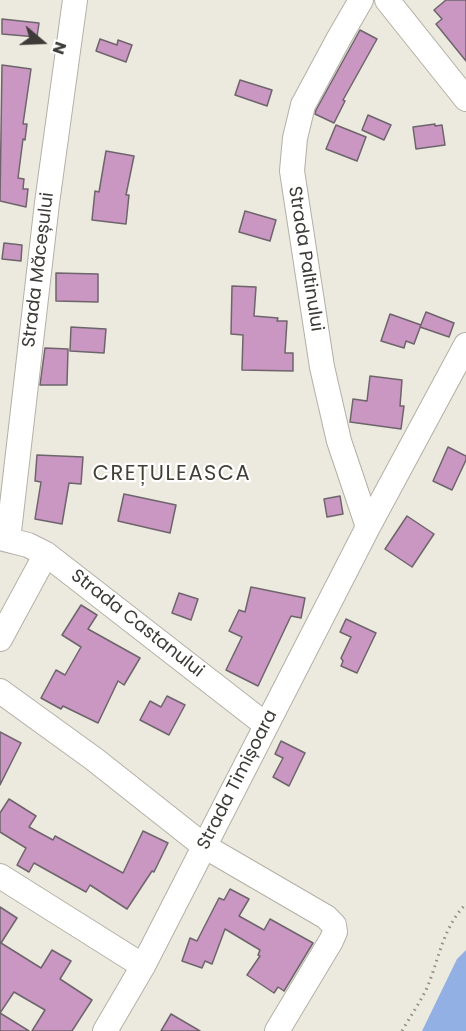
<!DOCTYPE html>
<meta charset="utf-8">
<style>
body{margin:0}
#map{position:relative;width:466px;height:1031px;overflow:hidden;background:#ece9de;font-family:Poppins,sans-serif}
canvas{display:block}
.north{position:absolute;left:12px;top:12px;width:60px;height:60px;-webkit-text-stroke:4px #fff;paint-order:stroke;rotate:109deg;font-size:16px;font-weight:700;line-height:24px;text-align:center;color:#3d3b37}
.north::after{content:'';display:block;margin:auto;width:21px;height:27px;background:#3d3b37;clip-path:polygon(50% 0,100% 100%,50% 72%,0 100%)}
</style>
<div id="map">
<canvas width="466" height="1031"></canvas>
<div class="north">N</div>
</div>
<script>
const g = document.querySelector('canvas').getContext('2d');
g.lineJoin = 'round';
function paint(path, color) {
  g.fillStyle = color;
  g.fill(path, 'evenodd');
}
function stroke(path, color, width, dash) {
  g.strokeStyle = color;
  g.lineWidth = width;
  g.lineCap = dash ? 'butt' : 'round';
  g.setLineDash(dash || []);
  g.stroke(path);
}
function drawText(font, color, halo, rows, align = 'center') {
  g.font = font + ' Poppins,sans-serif';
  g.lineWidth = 4.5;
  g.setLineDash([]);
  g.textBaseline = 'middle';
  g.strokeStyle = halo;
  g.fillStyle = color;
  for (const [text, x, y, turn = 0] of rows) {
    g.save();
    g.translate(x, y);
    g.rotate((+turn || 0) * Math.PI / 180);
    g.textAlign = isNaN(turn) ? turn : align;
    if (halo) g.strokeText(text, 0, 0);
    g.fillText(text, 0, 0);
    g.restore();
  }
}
const water = new Path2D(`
 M466 950V1031H422L457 959Z`);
const building = new Path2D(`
 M446 0H466V61L436 24 442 19 434 10Z
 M2 19 39 23 37 37 2 34Z
 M360 30 377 39 343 100 345 101 334 123 315 114 316 110Z
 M100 39 117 45 118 40 132 45 126 62 96 51Z
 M2 65 31 69 23 124H27L25 140 23 139 18 178 24 179 23 189H28L26 207 0 201Z
 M240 80 272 90 267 106 235 95Z
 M368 115 391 125 384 140 362 130Z
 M435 124V126L442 125 445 145 416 149 413 127Z
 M336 125 366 137 357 161 326 149Z
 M106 151 134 156 126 195H129L126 224 92 220 95 191 99 192Z
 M245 211 276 220 270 241 239 232Z
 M4 243 22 245 21 261 2 259Z
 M56 273 98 274V302L56 301Z
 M232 286 256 287 254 316 278 318 277 321H287L285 353H293V371L242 370 243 335 231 334Z
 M426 312 454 323 449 337 420 327Z
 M390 314 421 325 414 344 406 341 404 348 381 341Z
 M71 327 106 329 104 353 70 351Z
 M45 348 68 349 67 385H40Z
 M370 376 402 380 400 406H404L401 429 350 422 353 399 367 401Z
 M448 447 466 456V460L452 490 433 481Z
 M37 455 83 457 81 484 69 483 62 524 35 519 41 482 35 481Z
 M124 494 176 505 170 533 118 521Z
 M340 496 343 514 327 517 324 499Z
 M407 516 434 534 412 567 385 549Z
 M251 587 305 598 301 618 291 616 258 686 226 670 242 637 229 631 239 610 245 612Z
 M179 593 198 599 191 620 172 613Z
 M81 605 97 615 88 629 140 658 124 685 118 681 98 723 63 706 61 709 41 698 56 670 65 675 81 647 62 635Z
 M346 619 376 633 357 673 341 666 343 661 341 658 351 637 340 632Z
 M167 696 185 705 169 735 140 720 150 701 161 707Z
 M0 732 21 743 0 785Z
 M281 741 305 753 289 786 273 777 283 758 275 754Z
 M9 799 36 816 29 827 53 840 55 836 123 873 143 831 168 843 154 872 152 871 127 909 90 885 86 892 34 863 29 872 17 865 26 848 0 832V813Z
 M230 889 249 899 239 916 264 930 270 919 313 943 284 991 278 987 274 993 247 975 260 956 258 955 260 950 225 929 212 964 205 961 202 968 182 961 190 938 197 941 219 898 224 900Z
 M0 907 17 918 1 943 41 968 52 950 71 961 60 979 92 1000 72 1031H32L45 1010 14 992 0 1013 29 1031H0Z
 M171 1014 200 1031H161Z`);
const path = new Path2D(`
 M402 1031C410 1017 419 1004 426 990 439 961 442 928 466 904`);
const minor = new Path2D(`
 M361 0 339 38 303 105 295 138 292 171 322 367 339 441 368 527
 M387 0 466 99
 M0 538 28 545 46 554 266 725
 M8 540 47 203 75 0
 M0 639 46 554
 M0 691 94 759 204 846 326 917 334 925 335 932 331 941 277 1031
 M0 876 143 966
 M105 1031 143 966 368 527 466 345`);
const streetNames = [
 ["Strada Paltinului",305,259,81],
 ["Strada Măceșului",39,270,-83],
 ["Strada Castanului",137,624,38],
 ["Strada Timișoara",238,780,-63]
];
const quarterNames = [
 ["CREȚULEASCA",172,475]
];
paint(water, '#92b0e4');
paint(building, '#c997c2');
stroke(building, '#6e656c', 1.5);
stroke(minor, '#b3b0a6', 26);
stroke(path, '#8d8b83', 3, [1.5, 4.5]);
stroke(minor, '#fff', 24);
drawText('18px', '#3d3b37', '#fff', streetNames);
g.letterSpacing = '1.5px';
drawText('21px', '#423f36', '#fff', quarterNames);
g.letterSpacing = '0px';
</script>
